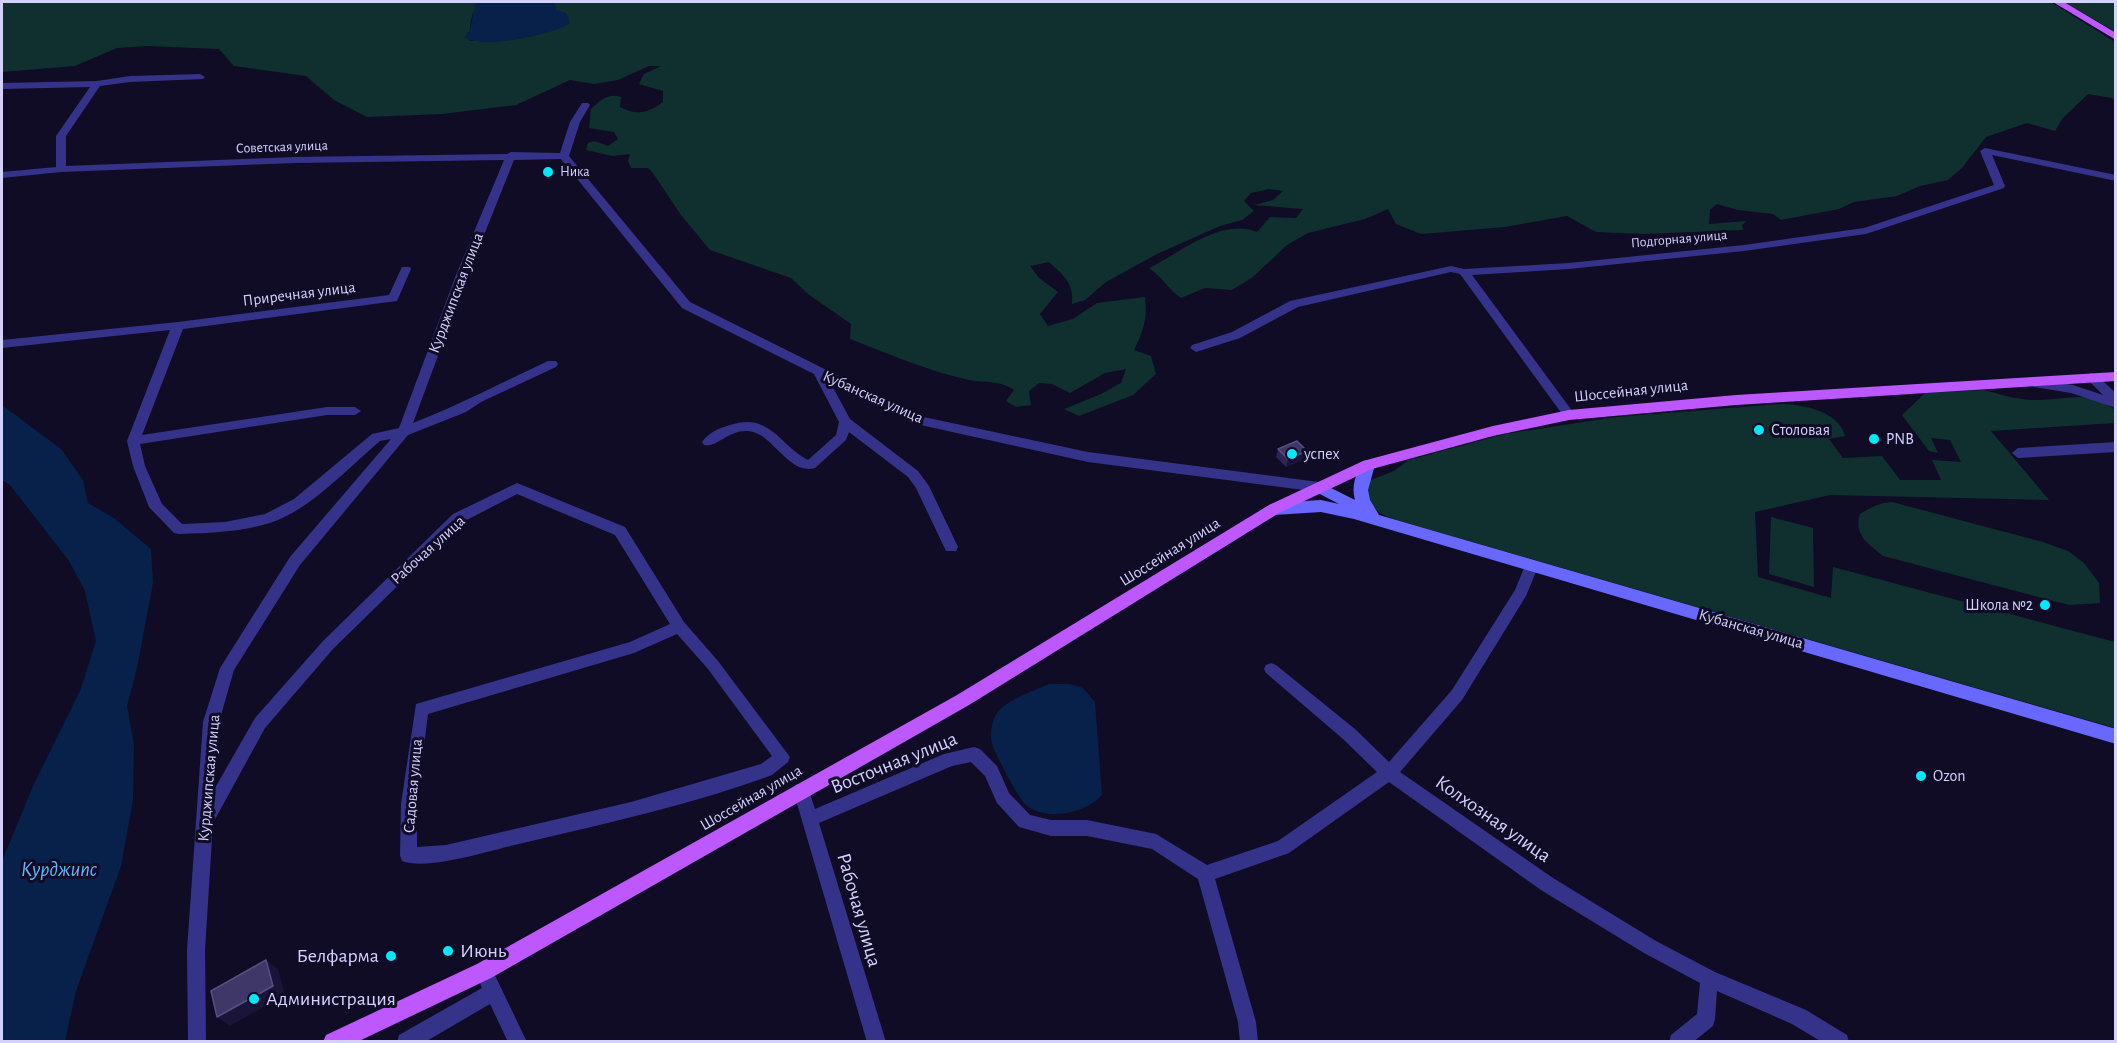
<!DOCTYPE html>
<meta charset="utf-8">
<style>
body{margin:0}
#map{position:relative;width:2117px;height:1043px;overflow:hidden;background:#100c26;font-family:"Alegreya Sans",sans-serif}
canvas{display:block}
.frame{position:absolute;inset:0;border:3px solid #d5d1ff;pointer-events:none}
</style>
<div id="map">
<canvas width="2117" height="1043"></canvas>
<div class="frame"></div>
</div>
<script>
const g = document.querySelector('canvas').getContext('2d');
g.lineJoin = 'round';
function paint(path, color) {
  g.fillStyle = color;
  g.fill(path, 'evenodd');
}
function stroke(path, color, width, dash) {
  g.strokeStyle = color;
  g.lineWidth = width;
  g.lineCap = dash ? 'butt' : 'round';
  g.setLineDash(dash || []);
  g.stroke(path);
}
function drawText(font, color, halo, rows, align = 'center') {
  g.font = font + ' "Alegreya Sans",sans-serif';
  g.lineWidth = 6;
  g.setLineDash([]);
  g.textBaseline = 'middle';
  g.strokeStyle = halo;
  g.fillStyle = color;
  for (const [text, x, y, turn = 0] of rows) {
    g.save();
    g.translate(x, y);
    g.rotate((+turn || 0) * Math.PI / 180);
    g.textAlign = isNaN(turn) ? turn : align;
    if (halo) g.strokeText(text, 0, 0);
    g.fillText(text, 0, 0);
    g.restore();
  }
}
const green = new Path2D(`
 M2 2H508H481C470 12 469 27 470 41L520 39 567 14 555 10V5L551 2H2051L2115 42 2116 103 2112 98 2088 94 2063 118 2055 131 2027 123 1986 137 1962 168 1948 180 1920 186 1897 196 1854 202 1839 209 1781 220 1773 214 1738 210 1717 204 1710 210 1709 224 1747 221 1742 225 1743 230 1643 234 1596 232 1567 216 1505 227 1421 234 1396 224 1388 209 1365 219 1308 233 1287 245 1253 277 1232 290 1205 288 1181 298C1168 289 1162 277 1149 268 1180 253 1221 217 1257 232L1270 217 1296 218 1303 209 1254 205 1273 200 1283 191 1269 189 1251 193 1244 201 1254 211 1242 220 1220 226 1157 254 1106 282 1085 300 1072 304C1074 283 1064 276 1049 262L1030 266 1039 278 1058 292 1040 314 1048 326 1073 319 1097 303 1145 297C1148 318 1143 332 1134 350L1151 356 1156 374 1133 395 1079 416 1064 409 1101 394 1121 383 1126 369 1105 373 1070 393 1052 384 1039 383 1029 391 1031 405 1016 407 1006 401 1014 390C1000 380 986 383 969 380 928 371 889 354 850 339L851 324 808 294 791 278 710 250 681 215 653 173 648 168H631L628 161 630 154 612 156 586 150 588 143 594 141 608 146 618 139 614 132 589 128 591 109C601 100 608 93 621 97L620 107C637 116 648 113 663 102V91L639 84 644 74 661 66H649L618 80 594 84 570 80 516 105 442 114 367 117 334 100 306 76 234 66 219 49 147 46 117 48 75 66 2 72Z
 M2064 2H2115V32L2109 28Z
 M1984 390C2000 394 2017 400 2035 400 2067 401 2085 388 2115 410V423L1991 431 2049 500 1830 495 1755 512 1758 577 1831 598 1833 567 2115 642V728L1390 518 1380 513 1367 501 1368 481 1394 471 1409 460 1505 434 1616 417 1780 404C1802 404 1839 411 1845 436L1829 439 1843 458 1882 456 1900 480H1941L1932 460 1961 462 1950 440 1931 438 1938 453 1929 451 1902 415 1925 393Z
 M1892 502 2043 542 2068 551 2084 563 2099 583 2100 603 2069 605 1883 556C1869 544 1853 535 1860 514 1871 507 1879 503 1892 502Z
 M1771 517 1813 528 1814 587 1769 574Z`);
const water = new Path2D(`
 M481 2H551L556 5V10L567 14 570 23C553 35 480 50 464 37L470 30 475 4Z
 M2 405 61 449 83 480 88 503 114 518 151 549 153 583 137 668 127 706 134 745 133 800 121 866 76 991 65 1041H2V861L33 786 80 691 96 641 85 591 69 561 10 485 2 480Z
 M1049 684H1070L1083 688 1095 702 1102 795C1086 813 1047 822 1026 805 1020 801 994 752 992 744 990 734 991 722 997 713 1005 701 1035 690 1049 684Z`);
const minor = new Path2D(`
 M200 74 205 77 203 79 130 82 100 86 66 136V166L295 157 507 154 511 152 560 153 570 122 582 103H588L590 105 580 122 569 156 690 302 919 416 1088 452 1319 482 1326 487 1319 492 1088 462 916 424 830 382 850 419 918 471 929 486 958 547 956 551H946L916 488 908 477 849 432 846 440 815 468C791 475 775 440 756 433 732 424 718 449 704 445L702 442C708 433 719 428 730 425 770 412 779 445 808 460L836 435 839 422 814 374 682 308 561 159 514 160 468 275 413 423C459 405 503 382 548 361H556L558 364 556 367 481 402 466 412 408 435 300 565 234 670 219 722 215 788 255 718 323 641 453 514 517 483 625 527 684 622 718 661 790 757 788 762 772 775C691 805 603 824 519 844 491 850 428 871 402 861L400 855 401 804 416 704 630 642 670 624 615 535 517 494 463 522 333 649 265 728 213 823 205 950 206 1042H188L187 950 203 722 220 668 290 557 391 439 380 441C348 468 310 510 270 523 240 532 210 533 179 534L174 533 149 507 133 466 127 441 170 330 2 348V340L178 322 389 295 402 267H410L411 269 397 301 183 329 142 435 327 407H355L361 411 355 415H327L140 444 145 466 162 504 182 524 225 522 265 514 294 499 372 434 399 428 456 275 504 160 295 163 61 172 2 178V172L56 167V136L90 87 2 89V83L97 81 130 76ZM677 634 708 669 772 756 761 764 631 802 446 845 417 847V804L428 714 634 653Z
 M1985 148 2116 175V181L1992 155 2005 186 2004 188 1866 234 1744 251 1569 269 1472 275 1573 412 1575 415 1573 418H1565L1460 274 1451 272 1298 307 1240 338 1196 352 1190 348 1192 345 1232 332 1290 301 1451 266 1464 269 1569 263 1744 245 1864 228 1994 185 1980 151Z
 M2091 373 2095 374 2116 393V408L2071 393 2034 387 2028 383 2034 379 2073 385 2103 395 2085 377Z
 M2116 442V452L2018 458 2012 453 2018 448Z
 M1531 562 1536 563 1538 567 1526 596 1462 700 1400 772 1553 878 1656 941 1715 972 1806 1010 1847 1035 1849 1042H1822L1792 1024 1717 991 1715 1019 1713 1026 1693 1042H1669L1671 1035 1697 1014 1700 983 1644 953 1541 890 1389 782 1289 853 1215 879 1256 1022 1258 1042H1240L1238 1022 1198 879 1152 849 1087 836H1051L1019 827 997 803 985 776 971 762 952 766 819 823 886 1042H867L793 790 795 785 801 783 807 785 815 809 944 754 974 747 980 749 997 766 1009 793 1030 815 1051 820H1087L1156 834 1207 865 1278 841 1377 772 1343 739 1266 673 1264 669 1266 665 1271 663 1276 665 1355 729 1389 762 1452 690 1515 590 1526 563Z
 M484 962 490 965 527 1042H508L490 1004 425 1042H397L399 1035 482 988 475 971 478 965Z`);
const secondary = new Path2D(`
 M1368 460 1375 465 1368 490 1370 500 1379 515 2116 729V744L1354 519 1321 512 1274 515 1269 513 1267 509 1269 505 1274 503 1321 500 1339 504 1314 491 1312 487 1319 482 1355 500C1351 486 1356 473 1363 461Z`);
const primary = new Path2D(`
 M2053 2H2064L2116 33V40Z
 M2116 372V381L1736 405 1569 420 1493 436 1372 469 1279 513 969 705 491 978 357 1042H323L326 1035 477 964 957 695 1269 505 1363 461 1493 426 1569 410 1736 395Z`);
const wall = new Path2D(`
 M1278 449 1305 459 1286 467 1276 457Z`);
const shadedWall = new Path2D(`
 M1307 451 1305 459 1286 467 1288 459Z
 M266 960 278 969 285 995 230 1026 217 1017Z`);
const building = new Path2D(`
 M1297 441 1307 451 1288 459 1278 449Z
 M266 960 273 986 217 1017 211 991Z`);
const markers = [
 [548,172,6,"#00e8fc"],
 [1759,430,6,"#00e8fc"],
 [1874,439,6,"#00e8fc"],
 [1292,454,6,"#00e8fc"],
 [2045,605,6,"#00e8fc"],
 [1921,776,6,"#00e8fc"],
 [448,951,6,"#00e8fc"],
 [391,956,6,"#00e8fc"],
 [254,999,6,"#00e8fc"]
];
const farStreetnames = [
 ["Советская улица",282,147,-2],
 ["Подгорная улица",1679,239,-5]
];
const farPoinames = [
 ["Ника",560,172]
];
const streetNames = [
 ["Курджипская улица",456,293,-69],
 ["Приречная улица",299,294,-7],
 ["Шоссейная улица",1631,391,-6],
 ["Кубанская улица",873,397,24],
 ["Рабочая улица",428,550,-42],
 ["Шоссейная улица",1170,552,-32],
 ["Кубанская улица",1751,629,16],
 ["Курджипская улица",209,778,-85],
 ["Садовая улица",413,786,-85],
 ["Шоссейная улица",751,798,-30]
];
const poiNames = [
 ["Столовая",1771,430],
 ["PNB",1886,439],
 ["успех",1304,454],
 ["Школа №2",2033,605,"right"],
 ["Ozon",1933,776]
];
const nearStreetnames = [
 ["Восточная улица",894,763,-22],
 ["Колхозная улица",1493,819,35],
 ["Рабочая улица",859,910,74]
];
const nearPoinames = [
 ["Июнь",460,951],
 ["Белфарма",379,956,"right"],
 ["Администрация",266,999]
];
const nearWaternames = [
 ["Курджипс",59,870]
];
paint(green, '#0f302e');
paint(water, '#07214a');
paint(minor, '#343389');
paint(secondary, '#6868ff');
paint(primary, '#bd58ff');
paint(wall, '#2d2455');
paint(shadedWall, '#1a133a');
paint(building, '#3f3767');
stroke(building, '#564f7f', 1.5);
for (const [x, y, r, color] of markers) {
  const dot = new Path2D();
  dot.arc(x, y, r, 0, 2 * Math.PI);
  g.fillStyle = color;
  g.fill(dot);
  stroke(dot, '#100c26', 2);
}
drawText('14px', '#d5d1ff', '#100c26', farStreetnames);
drawText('14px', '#d5d1ff', '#100c26', farPoinames, 'left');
drawText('16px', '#d5d1ff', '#100c26', streetNames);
drawText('16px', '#d5d1ff', '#100c26', poiNames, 'left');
drawText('20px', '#d5d1ff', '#100c26', nearStreetnames);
drawText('20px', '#d5d1ff', '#100c26', nearPoinames, 'left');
drawText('italic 21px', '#5fb8ff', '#100c26', nearWaternames);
</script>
